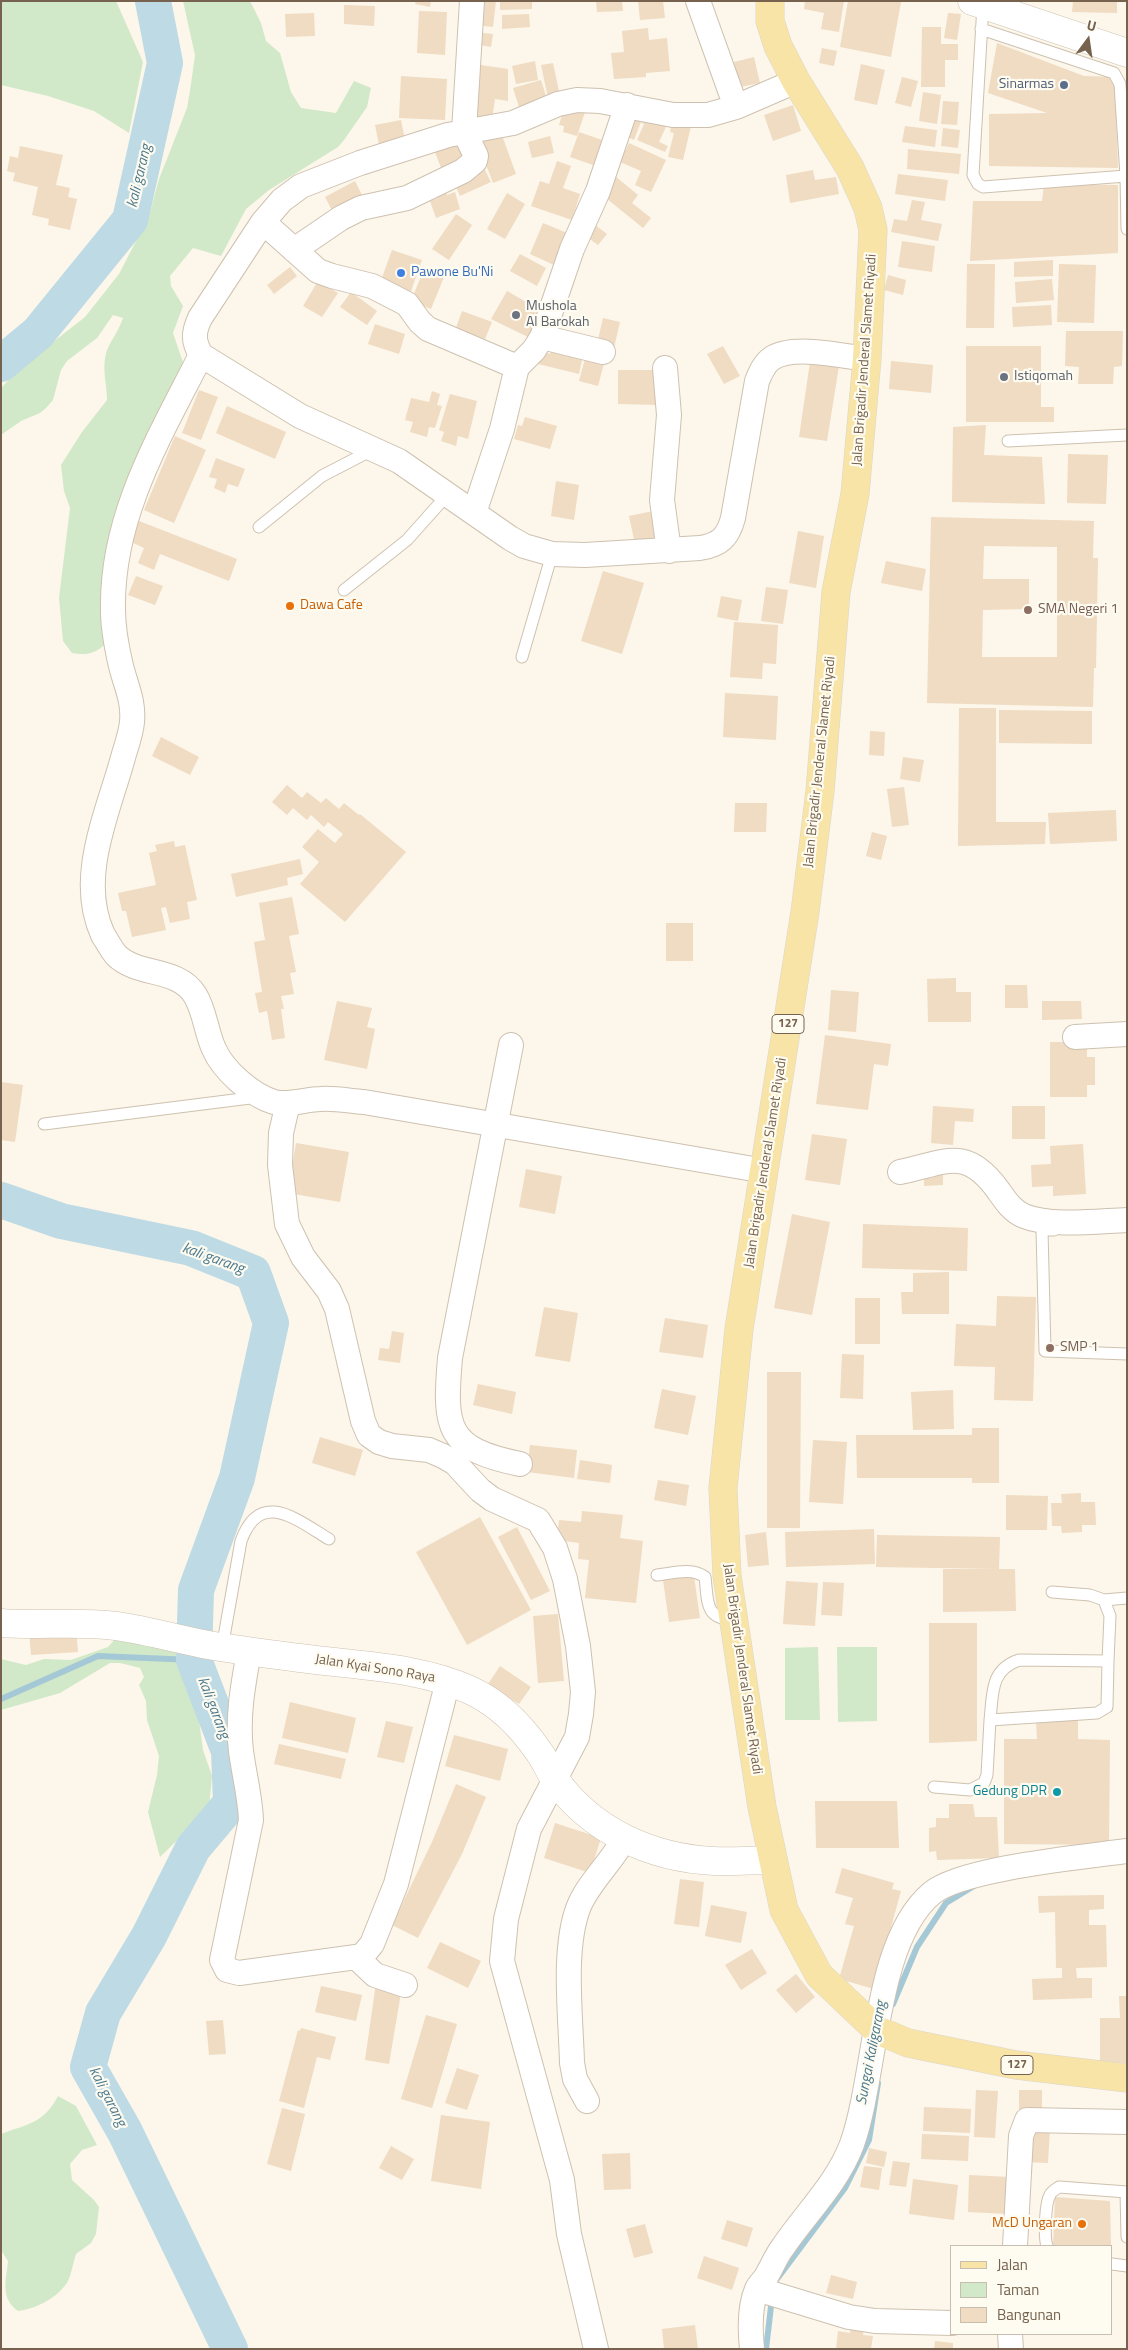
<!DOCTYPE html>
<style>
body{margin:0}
#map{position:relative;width:1128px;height:2350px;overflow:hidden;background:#fcf7ea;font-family:"Titillium Web",sans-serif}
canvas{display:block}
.frame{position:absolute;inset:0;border:2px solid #76624e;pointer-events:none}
.legend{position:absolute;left:950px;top:2245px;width:162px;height:90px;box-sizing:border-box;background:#fefbf0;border:1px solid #c8beaf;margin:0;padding:6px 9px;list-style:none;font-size:15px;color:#76624e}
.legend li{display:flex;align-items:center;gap:10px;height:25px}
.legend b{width:25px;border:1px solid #c8beaf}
.north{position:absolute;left:1063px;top:15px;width:50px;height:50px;-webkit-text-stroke:4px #fefbf0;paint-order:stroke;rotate:14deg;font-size:14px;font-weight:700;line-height:20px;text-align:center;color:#76624e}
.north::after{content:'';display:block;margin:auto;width:18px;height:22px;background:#76624e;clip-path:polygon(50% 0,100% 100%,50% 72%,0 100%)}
</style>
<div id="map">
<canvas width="1128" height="2350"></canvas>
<div class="frame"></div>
<ul class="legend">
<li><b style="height:6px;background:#f7e4a6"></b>Jalan</li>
<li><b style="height:14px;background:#d1e9c8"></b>Taman</li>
<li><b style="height:14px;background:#f0dbc3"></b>Bangunan</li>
</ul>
<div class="north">U</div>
</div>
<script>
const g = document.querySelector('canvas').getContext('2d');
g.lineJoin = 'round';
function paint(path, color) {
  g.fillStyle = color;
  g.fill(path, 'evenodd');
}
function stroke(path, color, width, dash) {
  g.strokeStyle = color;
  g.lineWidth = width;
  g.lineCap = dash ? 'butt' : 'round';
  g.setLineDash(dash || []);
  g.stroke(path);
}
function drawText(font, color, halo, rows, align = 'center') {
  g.font = font + ' "Titillium Web",sans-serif';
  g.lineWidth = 4.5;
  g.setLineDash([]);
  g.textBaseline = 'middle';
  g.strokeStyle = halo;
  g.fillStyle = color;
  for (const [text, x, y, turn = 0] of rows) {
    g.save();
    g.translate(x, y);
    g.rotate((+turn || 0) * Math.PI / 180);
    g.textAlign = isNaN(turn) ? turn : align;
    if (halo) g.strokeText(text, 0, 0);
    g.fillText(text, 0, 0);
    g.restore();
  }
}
const green = new Path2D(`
 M1 1H116L143 62 129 133 94 111 48 96 1 85Z
 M183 1H250L261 23 266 41 280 53 291 92 301 108 336 113 354 81 371 88 367 107 344 140 338 147 269 190 246 209 221 256 193 248 170 276 171 286 183 306 173 333 188 377 132 465 111 552 106 643C97 653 86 656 72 653L63 641 59 598 70 508 64 491 61 465 82 432 107 400C107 383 101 368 107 350 112 339 119 330 123 318L113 315 97 338 67 361 61 370 53 400 46 408 40 413 21 421 1 435V388L20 368 85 317 119 274 149 216 159 179 187 108 190 91 195 55Z
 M116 1638 174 1647 193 1676 203 1750 212 1776 209 1809 160 1857 148 1812 157 1775 159 1756 147 1720 146 1701 139 1685 144 1677 140 1668 120 1663H110L60 1693 1 1710V1659L26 1665 44 1659 71 1660 108 1647Z
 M818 1647 820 1720H785V1648Z
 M837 1647H877V1721L838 1722Z
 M58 2096 76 2106 97 2145 82 2150 70 2164 72 2180 94 2200 99 2207 96 2234 91 2243 76 2254C73 2263 72 2272 68 2281 59 2297 36 2309 18 2311 0 2298 6 2281 8 2261L1 2250V2134C28 2124 44 2123 58 2096Z`);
const stream = new Path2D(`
 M1 1699 98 1656 194 1660
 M893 2004 917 1947 946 1903 974 1886
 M777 2279 845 2188 869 2140 878 2083
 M766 2349 772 2298`);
const river = new Path2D(`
 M1 364 38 333 130 220 165 63 153 1
 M1 1200 61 1221 191 1248 253 1273 271 1323 237 1478 196 1590 194 1660 229 1751 231 1803 193 1848 149 1936 103 2013 88 2067 125 2132 230 2349`);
const building = new Path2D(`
 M416 1H431L430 7 415 4Z
 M477 1H496L493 27 475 25Z
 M500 1H532V9L500 10Z
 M596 1H622L623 11 597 12Z
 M638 1H663L665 18 640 20Z
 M805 1H844L839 32 821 29 824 13 804 9Z
 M848 1 901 2 891 57 840 47Z
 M1073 1H1117V13L1072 12Z
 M344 5 375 6 374 26 344 24Z
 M419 11 447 12 445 55 417 53Z
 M314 13 315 36 286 37 285 14Z
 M948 13 961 14 957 40 944 38Z
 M529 14 530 27 502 29V15Z
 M922 27H941V44H958V60H945V87H921Z
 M648 28 649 40 667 38 670 71 646 73V77L614 79 611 53 624 52 622 31Z
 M475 32 493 34 491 47 473 44Z
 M997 43 1084 76 1115 77 1118 168 989 166V114L1047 113 988 93Z
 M822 48 837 51 834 66 819 63Z
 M754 57 760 83 740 87 734 62Z
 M535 61 538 80 516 84 512 66Z
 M553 63 560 96 548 98 541 65Z
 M474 64 508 69V101L495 99 492 120 468 117Z
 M861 64 885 70 877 105 854 100Z
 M401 76 447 79 445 120 399 118Z
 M902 77 918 81 911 107 895 103Z
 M541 80 547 99 519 107 513 88Z
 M923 92 941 95 937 124 919 121Z
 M943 101 959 102 957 125 941 124Z
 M565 105 585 112 577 136 563 132 564 126 559 125Z
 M793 105 801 131 773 141 764 115Z
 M642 109 669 120 659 142 668 146 665 152 637 140 644 124 641 122 634 140 619 133 626 116 637 121Z
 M673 118 692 122 683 160 668 157 674 133 670 132Z
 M401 120 405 140 379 145 375 125Z
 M905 126 937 130 935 147 902 142Z
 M499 127 516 174 493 183 475 135Z
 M943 128 960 130 958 148 941 146Z
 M579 132 605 141 596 166 570 157Z
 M550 136 554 153 532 158 528 142Z
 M462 137 471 162 443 173 433 147Z
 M629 143 666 160 651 192 635 185 641 171 620 162Z
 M20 146 63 155 56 185 70 188 68 197 77 199 70 230 48 225 49 219 32 215 38 187 13 181 15 173 7 171 10 156 18 158Z
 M908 149 961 154 959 174 907 169Z
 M557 161 571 166 563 188 580 194 572 220 531 206 540 181 549 184Z
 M483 166 491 182 460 196 453 180Z
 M813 170 815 180 836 177 839 194 790 203 786 175Z
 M898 174 948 180 945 201 895 194Z
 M615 176 638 195 632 203 651 218 643 228 601 194Z
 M355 181 365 201 335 216 325 197Z
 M1044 184 1118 185V253L970 261 973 201H1042Z
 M446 192 447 195 455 192 460 209 436 218 430 201 438 198 437 195Z
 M507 193 525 204 505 239 487 229Z
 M912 200 925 202 921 220 942 224 938 241 891 232 894 219 907 221Z
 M456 214 472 225 449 260 432 249Z
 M590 221 607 234 598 245 581 233Z
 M543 223 567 233 554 265 530 254Z
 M902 241 935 246 932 272 898 267Z
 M392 250 422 260 409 297 379 286Z
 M520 254 546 268 537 286 510 271Z
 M1053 260V276L1014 277V262Z
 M967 264H995L994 328H966Z
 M1059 264 1096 265 1094 323 1057 322Z
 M290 267 297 276 274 294 267 285Z
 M424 269 444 277 431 309 411 301Z
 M888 275 906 280 903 295 884 290Z
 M1052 279 1054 300 1016 303 1015 282Z
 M318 281 338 293 322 317 303 306Z
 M507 291 540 310 530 338 491 319Z
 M351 292 377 311 367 325 340 307Z
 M1051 305 1052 325 1013 327 1012 307Z
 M462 311 492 322 485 339 456 328Z
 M603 318 620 322 613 352 596 348Z
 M375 324 405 334 399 354 368 344Z
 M1066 331H1123L1122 366 1114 367 1113 384H1078L1079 367 1065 366Z
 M552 343 584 351 579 374 538 364 541 351 550 354Z
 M723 346 740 376 724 384 707 354Z
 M966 346H1041V407H1054V422H966Z
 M587 351 606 356 598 386 579 381Z
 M891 361 933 365 931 393 889 389Z
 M810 362 839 366 827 441 799 437Z
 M618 370H660L659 405 618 404Z
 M199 390 218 397 201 440 182 433Z
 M432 391 440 394 437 405 442 406 435 428 429 427 427 437 410 432 413 422 405 420 411 398 429 402Z
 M450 394 477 401 468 439 458 436 456 446 441 441 444 432 439 430Z
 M227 406 286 432 275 459 216 433Z
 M525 417 557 426 550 449 514 439 518 425 522 426Z
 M986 425 984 455 1042 457 1045 504 952 502 953 427Z
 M175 436 206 450 174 523 144 510Z
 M1068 454 1108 455 1106 504 1067 503Z
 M216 458 245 469 238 487 228 484 225 493 214 488 217 479 209 477Z
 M556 481 579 485 574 520 551 516Z
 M658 510 664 537 635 544 629 516Z
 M931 517 1094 521 1093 558H1098L1096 668H1094L1093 707 927 703ZM984 546 1057 547V657H982L983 610 1029 609V579H983Z
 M139 521 237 559 229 581 160 554 154 570 138 563 144 548 131 542Z
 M798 531 824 536 816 588 789 583Z
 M886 561 926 569 922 591 881 583Z
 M603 571 644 583 622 654 581 641Z
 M136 576 163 586 155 605 128 595Z
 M766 587 788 590 783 624 761 621Z
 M721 596 742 600 738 621 717 617Z
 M734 622 778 625 776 664 763 663 762 679 730 677Z
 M725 693 778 696 776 740 723 737Z
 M959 708H996V822H1046L1045 844 958 846Z
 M999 710 1092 711V744L999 743Z
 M870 731 885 732 884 756 869 755Z
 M161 737 199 757 190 775 152 756Z
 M903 757 924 760 920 782 900 779Z
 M287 785 302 798 307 792 321 803 326 798 339 809 344 803 359 815 360 814 406 852 345 922 300 884 319 862 302 847 318 829 335 843 343 834 328 822 324 827 311 815 307 820 293 808 287 815 272 802Z
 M904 787 909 825 892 827 887 789Z
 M735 803H767L766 832H734Z
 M1116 810 1117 841 1050 844 1048 813Z
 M872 832 887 836 881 860 866 856Z
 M174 841 175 847 185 845 197 900 187 902 190 919 170 923 166 907 161 908 166 930 132 937 126 911H122L118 893 156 885 149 853 157 851 155 845Z
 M300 859 303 874 287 878 288 885 236 897 231 874Z
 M292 897 299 934 289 936 296 972 290 973 294 994 281 996 284 1009H281L285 1038 272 1040 267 1011 259 1013 255 993 262 992 254 942 265 940 259 903Z
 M666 923H693V961H666Z
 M956 978V992H971V1022H928L927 979Z
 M1005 985H1027L1028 1008H1005Z
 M831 990 859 992 856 1032 828 1030Z
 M337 1001 372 1008 367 1027 375 1029 367 1069 324 1060Z
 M1042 1001H1081L1082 1019 1042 1020Z
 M825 1035 891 1044 888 1066 874 1064 868 1110 816 1104Z
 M1050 1042H1087V1057H1095V1085H1087V1097H1050Z
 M1 1082 23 1085 15 1142 1 1140Z
 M933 1106 974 1109 973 1122 955 1121 953 1145 931 1143Z
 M1012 1106H1045V1139H1012Z
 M812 1134 847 1139 840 1185 805 1180Z
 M296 1143 349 1152 340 1202 288 1193Z
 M1083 1144 1086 1194 1053 1196V1186L1032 1187 1031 1165 1051 1164 1050 1146Z
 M526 1169 562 1176 555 1214 519 1207Z
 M924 1169 943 1172V1185L924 1186Z
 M792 1214 830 1222 812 1315 774 1308Z
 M863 1224 968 1228 967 1271 862 1268Z
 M949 1272V1314H902L901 1292H913V1273Z
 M997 1296 1036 1297 1033 1401 994 1400 995 1367 954 1366 956 1324 996 1326Z
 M855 1298H880V1344H855Z
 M544 1307 578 1313 570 1362 535 1356Z
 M665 1318 708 1325 703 1358 659 1352Z
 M392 1331 404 1333 400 1363 378 1360 380 1348 389 1349Z
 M842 1354 864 1355 863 1399 840 1398Z
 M767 1372H801L800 1528H767Z
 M478 1384 516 1392 512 1414 473 1405Z
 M662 1389 696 1396 688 1435 654 1428Z
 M953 1390 954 1429 913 1430 911 1392Z
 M972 1428H999V1483H972V1478H857L856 1435H972Z
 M320 1437 363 1450 355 1476 312 1463Z
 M813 1440 847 1442 843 1504 809 1502Z
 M530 1445 577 1450 574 1478 527 1472Z
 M580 1460 612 1465 610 1483 577 1479Z
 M658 1480 689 1485 686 1506 654 1500Z
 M1081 1493V1502H1095L1096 1525H1082V1532L1062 1533 1061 1526H1052L1051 1503H1062L1061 1494Z
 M1006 1495 1048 1496 1047 1530H1006Z
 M582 1511 623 1515 620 1538 643 1541 636 1603 585 1598 589 1560 578 1559 579 1543 557 1540 559 1520 581 1522Z
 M480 1517 531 1610 467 1645 416 1552Z
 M517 1527 550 1591 531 1600 498 1537Z
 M874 1529 875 1564 786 1567 785 1532Z
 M766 1532 769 1565 748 1567 745 1535Z
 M877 1535 1000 1537 999 1569 876 1567Z
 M943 1569H1015L1016 1611 943 1612Z
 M694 1576 700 1618 669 1622 663 1580Z
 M786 1581 818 1583 815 1626 783 1624Z
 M823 1582 844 1583 842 1616 821 1615Z
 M558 1614 564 1681 538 1683 533 1616Z
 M929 1623H977V1741L929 1743Z
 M76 1627 78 1652 31 1655 29 1630Z
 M500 1666 531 1687 519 1704 488 1684Z
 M290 1702 356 1718 348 1753 282 1738Z
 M1078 1720V1739L1110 1740 1109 1845 1004 1844V1739H1037L1036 1721Z
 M386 1721 413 1727 404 1763 377 1757Z
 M454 1735 508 1749 500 1781 445 1766Z
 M279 1744 346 1759 341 1779 274 1764Z
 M456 1784 486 1797 462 1854 418 1938 392 1925 432 1842Z
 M815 1801H897L899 1848H816Z
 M949 1804H973L975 1817H997L999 1858 937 1860 936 1851 929 1852V1828L936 1827V1818H949Z
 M555 1823 601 1838 590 1873 544 1858Z
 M842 1868 894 1883 892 1889 901 1891 874 1989 839 1979 854 1926 845 1924 853 1898 835 1893Z
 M680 1879 704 1882 699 1927 674 1924Z
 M1104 1895V1909L1089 1910V1925H1106L1107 1967 1076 1968 1077 1978H1092V1998L1033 2000 1032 1979 1062 1978V1968H1056L1055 1912 1039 1913 1038 1896Z
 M711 1905 747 1912 741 1943 705 1936Z
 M440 1942 481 1961 468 1988 427 1968Z
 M752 1949 767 1973 741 1990 725 1965Z
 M796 1974 815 1997 796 2013 776 1990Z
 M376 1983 402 1987 389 2064 365 2060Z
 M321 1986 362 1995 356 2021 315 2012Z
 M1119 1996H1127V2063L1100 2062V2018H1120Z
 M426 2015 457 2024 432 2108 401 2099Z
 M223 2020 226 2054 209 2055 206 2021Z
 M301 2028 336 2037 330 2060 317 2057 304 2108 279 2101 298 2030 300 2031Z
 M457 2068 479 2075 467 2110 445 2103Z
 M976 2090 998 2091 995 2138 974 2137Z
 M1019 2090H1042V2115H1019Z
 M924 2107 971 2109 970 2133 923 2131Z
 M282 2108 305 2114 291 2171 267 2164Z
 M441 2115 490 2122 481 2189 431 2181Z
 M1025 2127 1050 2128 1048 2163 1024 2162Z
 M922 2134 969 2136 968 2161 921 2159Z
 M391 2146 414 2159 402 2180 379 2168Z
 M869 2148 887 2152 884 2167 866 2163Z
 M630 2153 631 2189 604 2190 602 2154Z
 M893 2161 910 2163 906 2187 889 2185Z
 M864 2166 882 2168 879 2190 860 2187Z
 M969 2175 1010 2177 1009 2214 968 2212Z
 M913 2179 958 2185 954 2220 909 2214Z
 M1055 2197 1110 2201 1111 2246H1053Z
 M727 2220 753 2228 747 2247 721 2239Z
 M645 2224 653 2253 634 2258 626 2229Z
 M704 2256 739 2268 732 2290 697 2278Z
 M831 2275 857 2282 853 2299 826 2293Z
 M695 2325 698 2349H664L662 2329Z
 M850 2327 864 2329 863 2335 873 2336 871 2349H836L838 2331 850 2333Z
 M935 2341 953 2343V2349H934Z`);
const service = new Path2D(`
 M983 5 973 175 978 184 983 187 1126 176 1127 229
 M981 29 1114 73 1120 84 1126 176
 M1008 441 1127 435
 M259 527 322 476 372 450
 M344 590 407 540 448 494
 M522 657 552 554
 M44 1124 258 1097
 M1054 1230H1042L1045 1351 1127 1354
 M657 1575C673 1573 692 1567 705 1577 708 1600 704 1620 734 1619
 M1052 1592 1090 1595 1104 1600 1110 1616 1108 1661
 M1104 1600 1127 1598
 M222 1648 241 1541C260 1488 297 1520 329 1539
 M1019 1660 1108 1661 1107 1707 1097 1713 990 1720C993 1693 990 1670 1019 1660Z
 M934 1787 970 1790 984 1783 987 1775 990 1720
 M1126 2192 1127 2237
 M1047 2246C1044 2237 1045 2203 1050 2195 1051 2192 1056 2189 1059 2187L1127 2192
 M1112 2264 1127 2266`);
const minor = new Path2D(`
 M698 1 736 107
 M796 81 736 107 708 115H673L600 101 577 100 558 104 513 123 448 135 360 163 301 186 282 200 263 222 200 318C193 333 193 341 201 355L300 416 399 461 510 538 524 546 552 554 585 555 700 548C720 545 728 537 733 518L757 381C760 374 764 364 771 359 792 344 843 356 867 359
 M263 222 318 271 332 276 372 286 407 304 420 322 428 329 517 367
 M294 250 341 218 361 208 407 198 463 171 475 161 476 156 464 131 472 1
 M542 337 603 352
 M201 355C160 436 111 516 113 610 113 628 117 649 121 666 126 686 134 701 132 722 131 733 127 744 124 754 109 811 76 877 103 935 107 941 111 949 116 955 138 977 178 967 195 995 205 1011 206 1032 214 1049 223 1070 251 1095 274 1102 289 1106 306 1099 321 1099 335 1098 350 1101 364 1102L765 1171
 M665 368 669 415 662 500 669 551
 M474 513 502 429 517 367 534 350 542 337 572 249 598 191 627 105
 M1075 1037 1127 1034
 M511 1045 450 1358C444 1428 446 1449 520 1464
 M288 1103 281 1133 280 1165 287 1224 303 1257 329 1291 337 1309 363 1421 369 1435 379 1442 392 1446 429 1450 443 1456 455 1463 480 1490 492 1499 538 1520 555 1548 565 1579 578 1646 583 1692 581 1714 577 1737 529 1829 506 1919 502 1961 562 2180 569 2234 596 2349
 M900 1172C945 1163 965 1145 998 1190 1005 1200 1012 1211 1024 1216 1051 1227 1098 1221 1127 1220
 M249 1652C243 1685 237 1717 241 1751 244 1774 250 1796 251 1820L222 1960 227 1970 239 1973 356 1957 363 1955 372 1944 396 1884 448 1681
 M356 1957 375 1975 405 1985
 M587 2101 575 2079 572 2063C571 2018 562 1948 579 1906 589 1882 611 1863 624 1839
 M1015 2246 1021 2136 1027 2120 1127 2122
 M757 2289 849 2317 875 2321 952 2323
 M1010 2334 1011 2349
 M752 2349C750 2330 749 2307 757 2289 759 2285 763 2281 766 2277 772 2267 776 2256 783 2247 806 2213 837 2184 852 2144 877 2074 874 1941 932 1893 963 1868 1084 1857 1127 1851`);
const tertiary = new Path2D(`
 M972 1 1127 53
 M1 1623C39 1626 78 1621 116 1626 145 1630 174 1638 203 1644 235 1650 268 1654 300 1658 357 1666 417 1666 470 1690 498 1703 522 1727 539 1752 545 1760 549 1770 554 1778 591 1831 651 1858 714 1861 734 1862 754 1860 773 1860`);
const primary = new Path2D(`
 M770 1V21L778 46 796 81 850 168 868 208 873 230 867 359 855 494 836 592 820 791 805 912 739 1329 723 1488 727 1576 762 1807 784 1910 819 1975 877 2030 908 2043 1016 2065 1127 2078`);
const markers = [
 [1064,85,5,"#5c6f8a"],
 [401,273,5,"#3f7fe0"],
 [516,315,5,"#6b7280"],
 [1004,377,5,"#6b7280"],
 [290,606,5,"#e8710a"],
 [1028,610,5,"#8d6e63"],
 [1050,1348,5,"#8d6e63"],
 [1057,1792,5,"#0f9aa8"],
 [1082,2224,5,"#e8710a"]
];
const shields = [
 [788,1024,32],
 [1017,2065,32]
];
const shieldNames = [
 ["127",788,1024],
 ["127",1017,2065]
];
const serviceNames = [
 ["Sinarmas",1054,85]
];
const shopNames = [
 ["Pawone Bu'Ni",411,273]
];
const worshipNames = [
 ["Mushola",526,307],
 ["Al Barokah",526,323],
 ["Istiqomah",1014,377]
];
const streetNames = [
 ["Jalan Brigadir Jenderal Slamet Riyadi",865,360,-86],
 ["Jalan Brigadir Jenderal Slamet Riyadi",820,762,-84],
 ["Jalan Brigadir Jenderal Slamet Riyadi",766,1163,-81],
 ["Jalan Kyai Sono Raya",375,1669,9],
 ["Jalan Brigadir Jenderal Slamet Riyadi",742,1669,82]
];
const foodNames = [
 ["Dawa Cafe",300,606],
 ["McD Ungaran",1072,2224,"right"]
];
const educationNames = [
 ["SMA Negeri 1",1038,610],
 ["SMP 1",1060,1348]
];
const cultureNames = [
 ["Gedung DPR",1047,1792]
];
const waterNames = [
 ["kali garang",140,176,-77],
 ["kali garang",213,1259,20],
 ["kali garang",213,1708,69],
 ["Sungai Kaligarang",872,2053,-79],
 ["kali garang",107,2097,63]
];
paint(green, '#d1e9c8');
stroke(stream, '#a5c8d6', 6);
stroke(river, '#bedae5', 36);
paint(building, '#f0dbc3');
stroke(service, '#cec1b0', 13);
stroke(minor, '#cec1b0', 26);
stroke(tertiary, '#cec1b0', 29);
stroke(primary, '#dbd6d1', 29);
stroke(service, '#fff', 11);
stroke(minor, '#fff', 24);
stroke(tertiary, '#fff', 28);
stroke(primary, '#f7e4a6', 28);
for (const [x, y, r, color] of markers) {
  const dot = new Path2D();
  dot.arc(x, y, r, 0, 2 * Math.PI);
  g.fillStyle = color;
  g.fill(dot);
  stroke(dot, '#fefbf0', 2);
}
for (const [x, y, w] of shields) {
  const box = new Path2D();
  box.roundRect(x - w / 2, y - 9.5, w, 19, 4);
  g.fillStyle = '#fefbf0';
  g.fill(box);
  stroke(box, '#76624e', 1);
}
drawText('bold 12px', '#76624e', null, shieldNames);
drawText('14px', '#4e5e75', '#fefbf0', serviceNames, 'right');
drawText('14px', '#366cbe', '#fefbf0', shopNames, 'left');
drawText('14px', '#5b616d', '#fefbf0', worshipNames, 'left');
drawText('14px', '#76624e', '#fefbf0', streetNames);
drawText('14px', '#c56008', '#fefbf0', foodNames, 'left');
drawText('14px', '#785e54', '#fefbf0', educationNames, 'left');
drawText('14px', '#0d838f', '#fefbf0', cultureNames, 'right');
drawText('italic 15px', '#4c7a8f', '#fefbf0', waterNames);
</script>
